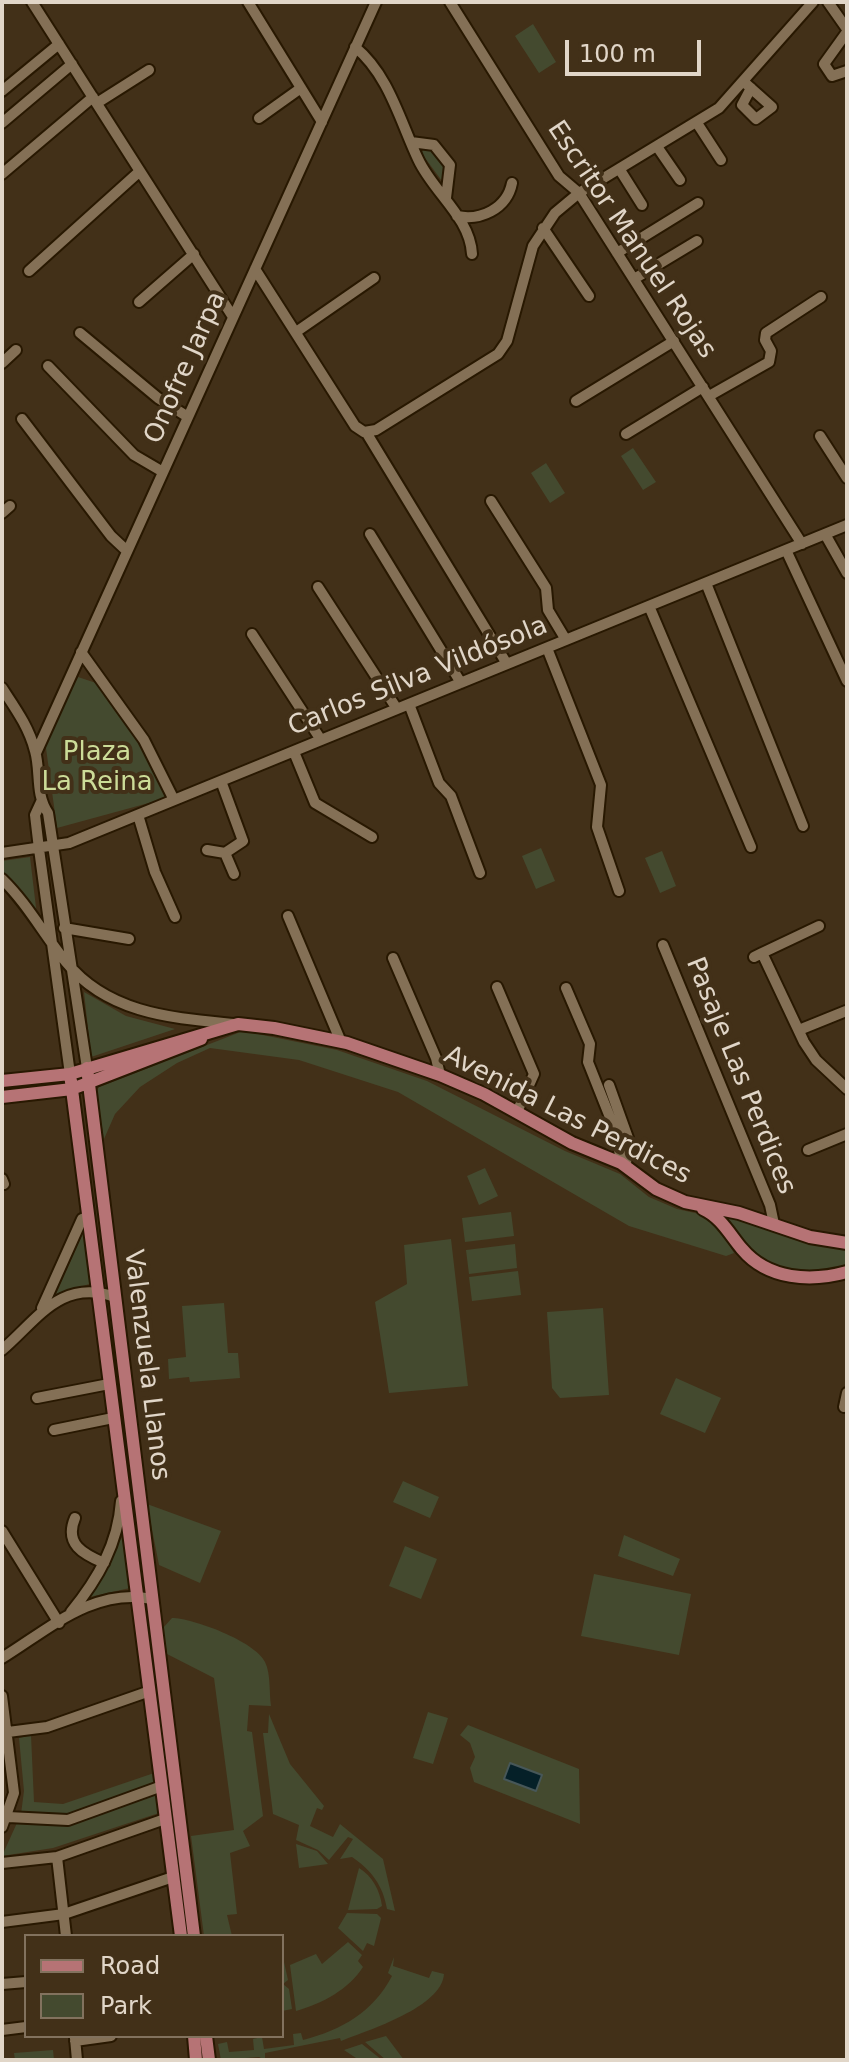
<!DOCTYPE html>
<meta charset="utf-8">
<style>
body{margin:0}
#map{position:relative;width:849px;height:2062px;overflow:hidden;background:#423018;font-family:"DejaVu Sans",sans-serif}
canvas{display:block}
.frame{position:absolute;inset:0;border:4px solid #e1d6c8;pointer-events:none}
.legend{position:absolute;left:24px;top:1934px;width:260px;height:104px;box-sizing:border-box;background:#423018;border:2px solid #82725e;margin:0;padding:10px 14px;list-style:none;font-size:24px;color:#e1d6c8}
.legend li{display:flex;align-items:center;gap:16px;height:40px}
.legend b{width:40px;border:2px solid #82725e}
.scale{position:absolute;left:565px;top:40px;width:136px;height:36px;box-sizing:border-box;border:4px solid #e1d6c8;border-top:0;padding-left:10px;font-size:24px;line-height:28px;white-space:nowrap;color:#e1d6c8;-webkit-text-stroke:6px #423018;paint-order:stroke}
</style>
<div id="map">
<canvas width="849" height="2062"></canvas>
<div class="frame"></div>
<ul class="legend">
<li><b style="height:10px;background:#b67375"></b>Road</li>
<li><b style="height:22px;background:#444a2f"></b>Park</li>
</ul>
<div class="scale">100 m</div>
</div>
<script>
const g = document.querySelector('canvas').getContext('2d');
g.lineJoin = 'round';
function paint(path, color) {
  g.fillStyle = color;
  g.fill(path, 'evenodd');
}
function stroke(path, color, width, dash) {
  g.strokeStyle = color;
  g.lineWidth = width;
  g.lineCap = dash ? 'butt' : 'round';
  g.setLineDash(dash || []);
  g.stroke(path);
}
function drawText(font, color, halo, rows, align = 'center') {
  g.font = font + ' "DejaVu Sans",sans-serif';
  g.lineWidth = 8;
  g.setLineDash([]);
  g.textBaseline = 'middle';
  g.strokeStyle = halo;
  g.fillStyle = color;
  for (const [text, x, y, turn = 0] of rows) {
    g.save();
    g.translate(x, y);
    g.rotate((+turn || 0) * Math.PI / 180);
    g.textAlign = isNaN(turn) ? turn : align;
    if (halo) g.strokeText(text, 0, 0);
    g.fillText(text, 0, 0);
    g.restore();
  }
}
const green = new Path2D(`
 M533 24 556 62 539 73 515 36Z
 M423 148 431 149 450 176 442 181 422 154Z
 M633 448 656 482 643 490 621 456Z
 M546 463 565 493 550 503 531 473Z
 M78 677 96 683 138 742 167 798 57 828 45 741Z
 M541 848 555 881 536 889 522 856Z
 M662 851 676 886 660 893 645 858Z
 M30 857 37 916 2 872V861Z
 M84 992 126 1016 175 1029 91 1057Z
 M243 1031 337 1050 427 1081 565 1151 620 1174 649 1197 677 1209 704 1215 722 1233 734 1253 726 1256 629 1226 398 1092 299 1060 210 1048 177 1063 140 1087 115 1114 104 1139 96 1092 99 1087Z
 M485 1168 498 1196 479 1205 467 1176Z
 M696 1204 816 1245 847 1246V1271L809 1277 761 1263Z
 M511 1212 514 1236 465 1242 462 1218Z
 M87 1224 96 1282 56 1294Z
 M451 1239 468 1386 389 1393 375 1302 407 1284 404 1245Z
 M515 1244 517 1268 469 1274 466 1250Z
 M518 1271 521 1295 472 1301 469 1277Z
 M224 1303 228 1353H238L240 1378 190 1382 189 1377 169 1379 168 1359 186 1357 182 1306Z
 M603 1308 609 1395 560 1398 552 1388 547 1312Z
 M676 1378 721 1398 705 1433 660 1414Z
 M403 1481 439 1497 430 1518 393 1502Z
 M147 1504 221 1531 200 1583 159 1565Z
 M124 1534 130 1588 85 1598Z
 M624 1535 680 1559 673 1576 618 1556Z
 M405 1546 437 1559 421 1599 389 1586Z
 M594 1574 691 1594 679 1655 581 1636Z
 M172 1618C192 1618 255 1641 265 1662 271 1674 269 1693 271 1706L249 1705 247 1731 252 1732 263 1816 243 1831 250 1846 230 1853 237 1914 227 1915 232 1936H204L191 1836 234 1830 214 1678 167 1654 163 1628Z
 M428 1712 448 1718 433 1764 413 1758Z
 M269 1714 290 1764 324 1806 322 1810 317 1808 310 1826 333 1837 340 1824 383 1859 395 1911 387 1909C383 1885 371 1870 352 1857L340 1859 353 1839 348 1837 329 1860 318 1850 296 1840 299 1825 273 1814 263 1733H268Z
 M468 1725 579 1769 580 1824 474 1782 470 1768 475 1757 470 1743 460 1735Z
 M31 1735 34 1802 63 1804 160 1771 165 1811 53 1848 2 1856 21 1814 24 1791 19 1738Z
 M296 1844 317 1851 328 1864 299 1868Z
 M359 1868C372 1876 380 1890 382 1906L377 1909 348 1910Z
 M347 1913 377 1914 381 1918 374 1946 367 1943 363 1951 338 1928Z
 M348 1942 362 1955 358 1961 363 1967C348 1990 323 2003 296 2011L290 1965 316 1954 322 1964Z
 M282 1953 288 1980 283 1984 289 1989 292 2009 282 2011Z
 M394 1957 393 1966 429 1978 432 1971 444 1974C442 2007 369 2030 341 2041L340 2038 265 2053V2060L259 2057 221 2060 218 2044 227 2042 229 2052 254 2050 253 2039 262 2037 264 2049 294 2045 293 2034 301 2033 303 2040C342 2030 373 2012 392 1976L388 1973Z
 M386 2036 404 2060H386L365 2042Z
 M362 2044 382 2060H359L344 2050Z
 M53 2050 54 2060H15L14 2053Z`);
const water = new Path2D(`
 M510 1763 542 1775 536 1791 504 1779Z`);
const minor = new Path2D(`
 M32 2 233 317
 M248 2 322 122
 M450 2 559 176 579 193 802 544
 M828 2 847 29
 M847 32 824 64 832 76 847 71
 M355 47C389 75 400 121 418 159 433 192 470 217 472 254
 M744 82 772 107 756 119 742 105 751 88
 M2 91 59 44
 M97 103 149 70
 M259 118 301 88
 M2 123 72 64
 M697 123 721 160
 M411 142 434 145 450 165 446 198
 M658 148 680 180
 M620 170 642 205
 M2 174 93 97
 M457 216C480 221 507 209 512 183
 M543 228 589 296
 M617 253 698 203
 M255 269 355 426 364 432 376 430 498 354 507 341 533 246 555 213 579 193 719 108 813 2
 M29 271 140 171
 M634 279 697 241
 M139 302 194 254
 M296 332 374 278
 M80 333 158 398 188 417
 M2 363 16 350
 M48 366 134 455 163 472
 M709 396 769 362 771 351 765 340 766 333 821 297
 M576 401 674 341
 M22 419 111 536 127 551
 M366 432 507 664
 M626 434 703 387
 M820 436 847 478
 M491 501 546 588 548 610 566 640
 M2 513 10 506
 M370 534 461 683
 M825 534 847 573
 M786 550 847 681
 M706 583 803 826
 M318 587 397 709
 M649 606 751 847
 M252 634 321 740
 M547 648 601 785 597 827 619 891
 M81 652 144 740 174 800
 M2 688C15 708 29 727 35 751 41 772 35 794 48 813L87 1068
 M409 704 439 783 451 796 480 873
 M294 752 315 803 372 837
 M36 753 376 2
 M41 802 35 815 39 849 70 1074
 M138 815 155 872 175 917
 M207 850 225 853 243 841 221 781
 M2 853 69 843 847 525
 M225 853 234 874
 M2 879C27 903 44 935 66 962 108 1014 173 1018 234 1024
 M288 916 341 1042
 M64 928 129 939
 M663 945 770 1205 774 1224
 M762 953 819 926
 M754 957 762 953 804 1042 816 1060 847 1089
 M393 958 436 1058 440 1075
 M497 987 534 1074 517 1112
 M566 988 590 1044 588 1062 617 1135 621 1163
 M799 1030 846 1011
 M609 1085 628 1138 626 1164
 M808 1150 847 1134
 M2 1179 4 1184
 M42 1308 82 1219 88 1217
 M2 1350C38 1319 61 1278 115 1297
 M37 1398 109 1384
 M844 1407 847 1393
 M54 1430 113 1418
 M75 1518C64 1544 83 1554 104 1563
 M2 1531 59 1623
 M71 1612C98 1579 118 1544 121 1501
 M2 1658C49 1629 94 1587 152 1599
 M2 1696 14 1793 2 1827
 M8 1732 47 1727 150 1691
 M8 1817 68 1820 162 1786
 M57 1857 66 1936
 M2 1863 57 1857 165 1819
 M2 1922 64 1914 173 1877
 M2 1984 26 1982
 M2 2030 26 2027
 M75 2038 77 2060
 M75 2041 111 2036`);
const major = new Path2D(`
 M87 1068 194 1936
 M70 1074 181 1936
 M2 1081 70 1074 238 1024 274 1028 347 1043 440 1075 484 1094 572 1143 621 1163 656 1189 685 1202 739 1213 810 1237 847 1243
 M2 1097 72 1089 201 1039
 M703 1209C721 1217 730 1235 742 1249 768 1280 811 1282 847 1272
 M194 2036 196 2060
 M206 2036 209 2060`);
const streetNames = [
 ["Escritor Manuel Rojas",631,240,56],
 ["Onofre Jarpa",186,368,-66],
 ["Carlos Silva Vildósola",418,677,-22],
 ["Pasaje Las Perdices",740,1076,68],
 ["Avenida Las Perdices",567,1116,27],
 ["Valenzuela Llanos",146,1365,83]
];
const parkNames = [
 ["Plaza",97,753],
 ["La Reina",97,783]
];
paint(green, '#444a2f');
paint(water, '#052028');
stroke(water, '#475758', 2);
stroke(minor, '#281801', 14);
stroke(major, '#281801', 16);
stroke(minor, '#847056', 10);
stroke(major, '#b67375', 12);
drawText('26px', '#e1d6c8', '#423018', streetNames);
drawText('26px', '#ccdc98', '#423018', parkNames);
</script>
